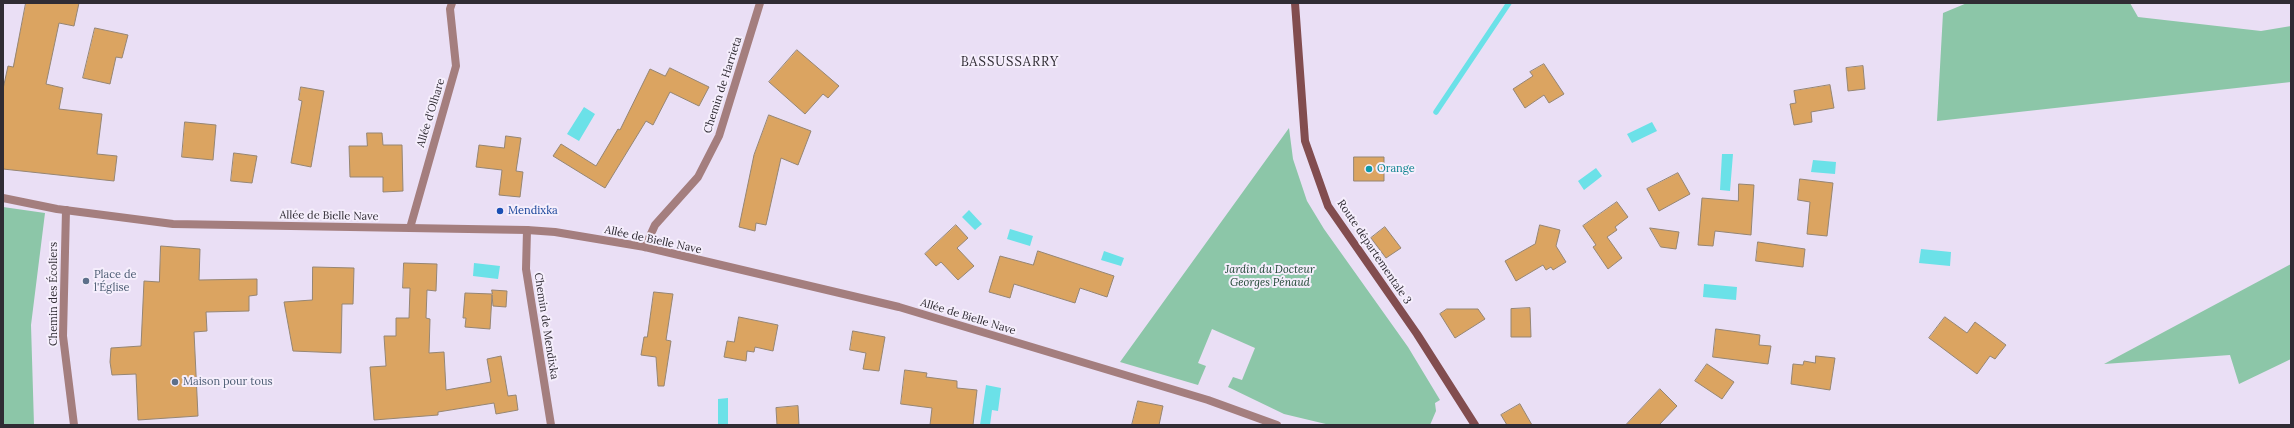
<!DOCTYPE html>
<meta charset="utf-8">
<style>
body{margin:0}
#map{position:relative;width:2294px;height:428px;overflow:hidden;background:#eadff5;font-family:Lora,serif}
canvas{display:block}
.frame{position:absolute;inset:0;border:4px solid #302c34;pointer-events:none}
</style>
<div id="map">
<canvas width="2294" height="428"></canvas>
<div class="frame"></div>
</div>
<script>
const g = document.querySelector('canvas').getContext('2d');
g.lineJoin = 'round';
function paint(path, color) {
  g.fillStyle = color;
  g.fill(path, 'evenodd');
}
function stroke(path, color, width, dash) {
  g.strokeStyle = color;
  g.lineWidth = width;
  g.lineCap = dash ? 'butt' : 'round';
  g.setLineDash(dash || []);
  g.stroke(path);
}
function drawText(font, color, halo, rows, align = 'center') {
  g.font = font + ' Lora,serif';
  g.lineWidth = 4;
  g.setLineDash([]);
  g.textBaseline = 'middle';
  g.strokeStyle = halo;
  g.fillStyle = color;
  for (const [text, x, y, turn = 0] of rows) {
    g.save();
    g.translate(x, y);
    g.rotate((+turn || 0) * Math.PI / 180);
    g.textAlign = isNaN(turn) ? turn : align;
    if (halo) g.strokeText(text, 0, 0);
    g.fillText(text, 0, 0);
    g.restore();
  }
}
const green = new Path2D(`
 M1967 3H2130L2138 17 2261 31 2291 26V82L1937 121 1943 13Z
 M1289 128 1293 159 1307 201 1324 229 1408 347 1440 400 1435 403 1436 411 1430 425H1330L1284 414 1228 387 1233 377 1242 380 1255 348 1212 329 1198 363 1206 366 1198 385 1120 362Z
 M3 207 45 213 31 325 34 425H3Z
 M2291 264V359L2239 384 2230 355 2104 364Z`);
const water = new Path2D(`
 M584 107 595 114 579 141 567 134Z
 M1652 122 1657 131 1632 143 1627 134Z
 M1722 154H1733L1730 191 1720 190Z
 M1813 160 1836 162 1835 174 1811 172Z
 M1596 168 1602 176 1584 190 1578 181Z
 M969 210 982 224 975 230 962 217Z
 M1010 229 1033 236 1030 246 1007 239Z
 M1921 249 1951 252 1950 266 1919 263Z
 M1104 251 1124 258 1121 266 1101 260Z
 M474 263 500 266 498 279 473 276Z
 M1704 284 1737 287 1736 300 1703 297Z
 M986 385 1001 388 998 411 992 410 990 425H980Z
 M728 398V425H718V399Z`);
const stream = new Path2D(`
 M1436 112 1509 3`);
const building = new Path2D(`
 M26 3H79L74 26 59 23 46 84 63 88 59 109 102 114 97 154 117 156 114 181 3 169V89L8 66 13 67Z
 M95 28 128 35 122 58 116 57 110 84 83 78Z
 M797 50 839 86 828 98 823 94 805 114 769 82Z
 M1544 64 1564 94 1549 103 1544 95 1525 108 1513 89 1533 76 1530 72Z
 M1863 66 1865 89 1848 91 1846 68Z
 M670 68 709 87 699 106 670 92 653 125 646 121 605 188 553 156 561 144 596 166 618 129 620 130 650 69 665 76Z
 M1830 85 1834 108 1811 112 1812 122 1794 125 1790 104 1796 103 1794 91Z
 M301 87 324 91 311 167 291 163 302 101 299 100Z
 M769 115 811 131 798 165 781 158 766 225 756 223 755 231 739 227 754 155Z
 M185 122 216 125 213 160 182 157Z
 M367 133H382L383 145H402L403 191 383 192V177H350L349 146H367Z
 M506 136 521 138 516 171 523 172 520 197 499 195 502 170 476 167 479 145 504 148Z
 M234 153 257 156 252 183 231 181Z
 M1354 157H1384V181H1354Z
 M1678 173 1690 194 1659 211 1647 189Z
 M1800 179 1833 183 1827 236 1807 234 1810 202 1798 200Z
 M1739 184 1754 185 1751 235 1715 231 1713 246 1698 245 1702 198 1738 201Z
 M1617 202 1628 217 1615 227 1617 230 1607 237 1622 258 1608 269 1593 247 1596 245 1583 226Z
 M956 225 968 238 957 248 974 266 958 280 941 262 936 266 925 254Z
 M1540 225 1560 230 1556 246 1566 262 1553 270 1551 267 1546 270 1543 265 1516 281 1505 261 1535 244Z
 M1385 227 1401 248 1386 258 1371 238Z
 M1650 228 1679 232 1676 249 1661 247Z
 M1758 242 1805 249 1803 267 1756 261Z
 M161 246 200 249 199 280 257 279V295L249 296V311L206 312 207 331 194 332 198 416 138 420 136 374 112 375 110 362 111 348 141 346 144 281 159 282Z
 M1038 251 1114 276 1107 297 1080 288 1075 303 1014 284 1010 298 989 292 1000 256 1033 265Z
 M404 263 437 264 436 291 427 290 426 318 430 319 429 353 444 352 446 390 491 382 487 359 501 356 508 396 516 395 518 410 496 414 494 403 438 412V415L374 420 370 367 386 366 384 336H396V318H409L410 288H403Z
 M313 267 354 268 353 304H342L341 353 293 351 284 302 312 300Z
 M492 290 507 291 506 307 493 306 492 295 490 329 465 327 466 318H463L465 293 492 294Z
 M654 292 673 294 666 340 671 341 664 386H658L656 357 641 355 644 337H647Z
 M1530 308 1531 337H1511V309Z
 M1447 309H1478L1485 319 1455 338 1440 314Z
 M739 317 778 325 773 351 755 347 754 352 747 351 746 361 724 357 727 341 734 342Z
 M1945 317 1967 333 1975 322 2006 345 1995 359 1990 356 1977 374 1929 338Z
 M1716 329 1760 335 1759 345 1771 346 1768 364 1713 357Z
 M853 331 885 337 879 371 863 369 866 353 850 350Z
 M1816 356 1835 358 1830 390 1791 384 1793 364 1803 365 1804 361 1815 363Z
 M1707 364 1734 382 1722 399 1695 381Z
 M905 370 927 373 926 377 957 381V388L977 390 973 425H930L932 408 901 404Z
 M1660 389 1677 406 1659 425H1626Z
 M1138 401 1163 406 1159 425H1132Z
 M1520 404 1532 425H1507L1501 415Z
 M798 406 799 425H777L776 408Z`);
const minor = new Path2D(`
 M66 210 63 336 74 425
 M410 228 456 66 450 9 452 3
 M527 230 526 269 551 425
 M645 247 655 225 698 177 719 136 760 3`);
const tertiary = new Path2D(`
 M3 198 57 209 173 224 527 230 555 232 645 247 899 307 1208 400 1277 425`);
const secondary = new Path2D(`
 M1295 3 1305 141 1328 206 1417 334 1475 425`);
const markers = [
 [1369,169,4,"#0f9aa8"],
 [500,211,4,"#1a4fb4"],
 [86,281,4,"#5c6f8a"],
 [175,382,4,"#5c6f8a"]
];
const streetNames = [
 ["Chemin de Harrieta",723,85,-72],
 ["Allée d'Olhare",431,113,-73],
 ["Allée de Bielle Nave",329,216,1],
 ["Allée de Bielle Nave",653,240,12],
 ["Route départementale 3",1374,252,56],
 ["Chemin des Écoliers",54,294,-90],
 ["Allée de Bielle Nave",968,317,17],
 ["Chemin de Mendixka",546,326,81]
];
const cultureNames = [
 ["Orange",1377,169]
];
const transitNames = [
 ["Mendixka",508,211]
];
const parkNames = [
 ["Jardin du Docteur",1270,270],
 ["Georges Pénaud",1270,283]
];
const serviceNames = [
 ["Place de",94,275],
 ["l'Église",94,288],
 ["Maison pour tous",183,382]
];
const quarterNames = [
 ["BASSUSSARRY",1010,62]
];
paint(green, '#8cc6a8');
paint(water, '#6be1e8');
stroke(stream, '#6be1e8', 5.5);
paint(building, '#dba461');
stroke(building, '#958573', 1);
stroke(minor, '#a47e7e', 8);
stroke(tertiary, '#a47e7e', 8);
stroke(secondary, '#824d4f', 8);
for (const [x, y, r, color] of markers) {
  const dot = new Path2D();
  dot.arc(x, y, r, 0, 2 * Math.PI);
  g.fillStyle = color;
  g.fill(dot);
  stroke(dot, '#f5eefc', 1.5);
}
drawText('11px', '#302c34', '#f5eefc', streetNames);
drawText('11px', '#0d838f', '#f5eefc', cultureNames, 'left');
drawText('11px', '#164399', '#f5eefc', transitNames, 'left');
drawText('italic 11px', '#1f4533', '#f5eefc', parkNames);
drawText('11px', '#4e5e75', '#f5eefc', serviceNames, 'left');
g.letterSpacing = '1px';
drawText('13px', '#302c34', '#f5eefc', quarterNames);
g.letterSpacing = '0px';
</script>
